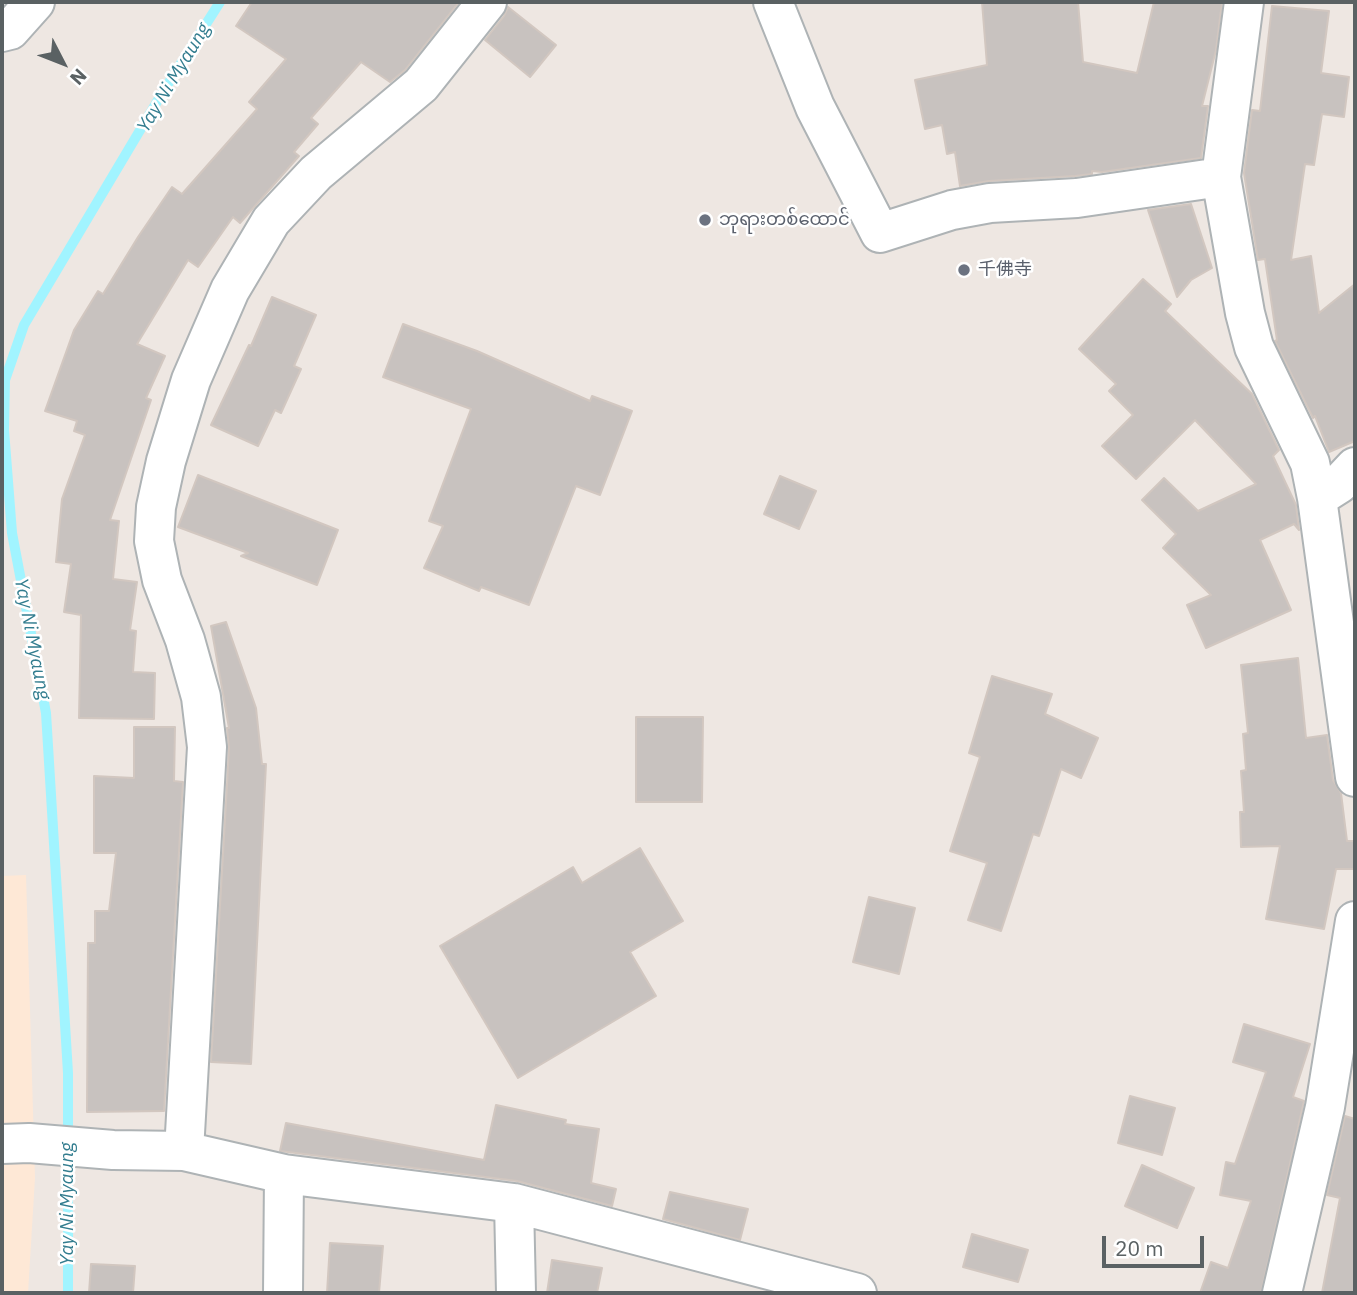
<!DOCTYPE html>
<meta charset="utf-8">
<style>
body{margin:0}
#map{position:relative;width:1357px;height:1295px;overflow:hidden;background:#eee7e2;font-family:"IBM Plex Sans",sans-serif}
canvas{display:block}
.frame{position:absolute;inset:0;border:4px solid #5a6163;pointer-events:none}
.north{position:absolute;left:28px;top:28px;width:70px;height:70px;-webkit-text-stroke:5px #fff;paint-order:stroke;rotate:132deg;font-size:19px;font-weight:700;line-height:28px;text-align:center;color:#5a6163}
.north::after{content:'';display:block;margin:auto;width:24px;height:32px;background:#5a6163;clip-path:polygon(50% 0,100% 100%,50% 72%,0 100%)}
.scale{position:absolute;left:1102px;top:1236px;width:102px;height:32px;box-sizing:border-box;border:4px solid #5a6163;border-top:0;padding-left:9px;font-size:21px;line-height:24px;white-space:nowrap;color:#5a6163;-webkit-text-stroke:5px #fff;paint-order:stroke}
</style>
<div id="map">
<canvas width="1357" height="1295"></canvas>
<div class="frame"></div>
<div class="north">N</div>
<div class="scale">20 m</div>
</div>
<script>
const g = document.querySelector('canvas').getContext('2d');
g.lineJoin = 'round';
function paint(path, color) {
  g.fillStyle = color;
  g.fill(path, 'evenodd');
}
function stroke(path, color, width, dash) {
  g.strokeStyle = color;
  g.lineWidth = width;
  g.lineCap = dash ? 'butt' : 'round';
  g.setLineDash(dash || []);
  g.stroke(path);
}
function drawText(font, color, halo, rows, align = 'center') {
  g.font = font + ' "IBM Plex Sans","Noto Sans SC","Noto Sans Myanmar",sans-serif';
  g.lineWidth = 5;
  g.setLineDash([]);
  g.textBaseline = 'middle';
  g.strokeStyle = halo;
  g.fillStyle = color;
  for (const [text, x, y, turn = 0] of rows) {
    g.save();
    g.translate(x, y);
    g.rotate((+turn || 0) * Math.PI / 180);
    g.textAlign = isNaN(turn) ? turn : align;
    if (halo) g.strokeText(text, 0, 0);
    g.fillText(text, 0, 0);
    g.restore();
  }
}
const commercial = new Path2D(`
 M26 875 35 1178 28 1293H2V876Z`);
const stream = new Path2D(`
 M68 1293V1073L46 713 12 533 4 430 5 380 24 325 161 95 220 2`);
const building = new Path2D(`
 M252 2H459L405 70 390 82 361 62 311 118 318 124 294 152 299 156 240 223 233 217 198 267 188 260 137 344 165 356 146 398 151 400 110 520 119 521 113 579 137 582 130 630 136 631 133 672 155 673 154 719 79 718 81 615 64 612 71 564 56 562 62 499 85 435 74 431 77 421 45 411 74 330 98 291 103 294 138 237 172 187 182 194 257 109 249 102 286 59 236 26Z
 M982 2H1078L1083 62 1137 73 1154 2H1222L1216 50 1202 106H1208L1201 158 1102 172 1092 171V174L1075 176 989 181 960 186 955 152 947 154 942 125 925 129 915 80 987 65Z
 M1272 6 1329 11 1321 73 1349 77 1344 117 1322 114 1314 165 1305 164 1291 260 1311 256 1319 313 1355 284V441L1329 452 1315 416 1313 418 1275 341 1277 340 1265 259 1258 260 1244 173 1252 110 1260 111Z
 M508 7 556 45 530 77 485 40 504 16Z
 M1191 204 1212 268 1191 280 1177 297 1148 210Z
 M1143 279 1171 304 1165 311 1252 394 1279 450 1273 456 1296 505 1299 530 1294 524 1260 540 1291 610 1206 648 1187 605 1211 595 1163 548 1176 534 1142 500 1164 478 1198 511 1256 484 1195 420 1136 479 1102 446 1133 415 1109 391 1116 384 1079 349Z
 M272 297 316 315 294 366 301 369 281 413 275 410 258 446 211 425 249 345 251 346Z
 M403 324 477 351 590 401 592 396 632 411 600 495 576 486 529 605 481 587 479 591 424 568 443 526 429 521 471 409 383 377Z
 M198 475 338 530 317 585 241 556 248 553 178 527Z
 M780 476 816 491 799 529 764 514Z
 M226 622 256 708 262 764H266L251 1064 211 1062 227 785 229 748 227 728H229L211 626Z
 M1298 658 1306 738 1327 735 1333 780 1341 793 1347 841H1354V869H1336L1324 929 1266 919 1280 846 1241 847 1240 812H1244L1241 771 1246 770 1243 734 1248 733 1241 665Z
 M992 676 1052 694 1045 714 1098 738 1081 778 1061 769 1039 836 1033 834 1001 931 968 920 987 863 950 851 980 757 969 753Z
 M636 717H703L702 802H636Z
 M134 727H175L174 781 183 782 164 1111 87 1112 88 943H95V911H109L116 853H94V776L134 778Z
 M640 848 683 921 630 952 656 996 518 1078 440 946 573 867 582 883Z
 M869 897 915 908 899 974 853 962Z
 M1244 1024 1310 1044 1293 1097 1304 1101 1261 1293H1200L1211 1262 1228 1268 1251 1201 1220 1195 1226 1162 1235 1164 1266 1072 1233 1062Z
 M1130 1096 1175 1108 1162 1155 1118 1143Z
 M496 1105 566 1120 565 1124 599 1129 591 1183 616 1189 612 1206 517 1181 280 1151 286 1123 484 1160Z
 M1345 1116 1355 1119V1293H1322L1340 1198 1327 1195Z
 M1142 1165 1194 1188 1177 1228 1125 1206Z
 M670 1192 748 1209 740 1240 663 1219Z
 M972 1234 1028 1250 1018 1282 963 1267Z
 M330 1243 383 1246 379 1293H327Z
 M552 1260 602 1268 597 1293H547Z
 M91 1264 135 1266 133 1293H89Z`);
const minor = new Path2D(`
 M773 2 815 107 880 233 952 210 990 203 1077 198 1221 177
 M1244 2 1221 177 1245 313 1254 347 1310 463 1317 498 1355 777
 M2 32 10 30 35 2
 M1317 498 1339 484 1355 467
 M2 1144 29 1143 113 1150 184 1151 284 1174 514 1203 857 1293
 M184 1151 207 747 201 697 185 640 162 580 154 541 156 507 166 461 191 380 230 290 271 221 316 173 421 85 487 2
 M514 1203 516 1293
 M283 1293 284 1174
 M1282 1293 1325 1107 1355 921`);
const markers = [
 [705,220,7,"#6b7280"],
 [964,270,7,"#6b7280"]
];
const worshipNames = [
 ["ဘုရားတစ်ထောင်",719,220],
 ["千佛寺",978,270]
];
const waterNames = [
 ["Yay Ni Myaung",174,78,-59],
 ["Yay Ni Myaung",32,639,79],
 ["Yay Ni Myaung",68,1204,-90]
];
paint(commercial, '#fee8d6');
stroke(stream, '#a1f4ff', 10);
paint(building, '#c8c2bf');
stroke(building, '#d2c7c0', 2);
stroke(minor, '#aeb3b5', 42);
stroke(minor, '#fff', 38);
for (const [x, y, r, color] of markers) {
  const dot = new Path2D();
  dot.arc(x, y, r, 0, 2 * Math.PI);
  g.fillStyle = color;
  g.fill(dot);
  stroke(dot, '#fff', 2.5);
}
drawText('18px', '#5b616d', '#fff', worshipNames, 'left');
drawText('italic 19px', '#337d8f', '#fff', waterNames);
</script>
